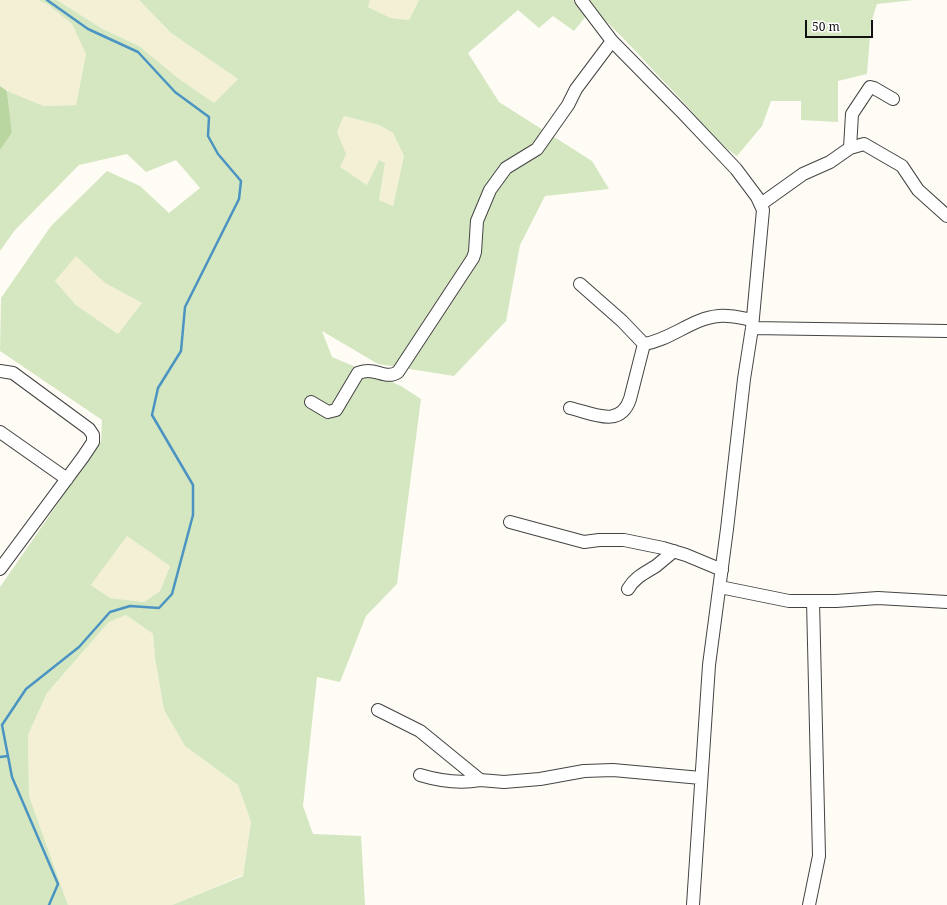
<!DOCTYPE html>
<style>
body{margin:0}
#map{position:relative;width:947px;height:905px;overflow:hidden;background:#fefcf5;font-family:"Noto Serif",serif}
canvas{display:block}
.scale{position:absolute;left:805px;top:20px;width:68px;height:18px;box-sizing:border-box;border:2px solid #111;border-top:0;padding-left:5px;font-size:12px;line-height:14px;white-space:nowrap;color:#111;-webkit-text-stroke:3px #fff;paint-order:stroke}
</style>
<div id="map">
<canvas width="947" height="905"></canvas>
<div class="scale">50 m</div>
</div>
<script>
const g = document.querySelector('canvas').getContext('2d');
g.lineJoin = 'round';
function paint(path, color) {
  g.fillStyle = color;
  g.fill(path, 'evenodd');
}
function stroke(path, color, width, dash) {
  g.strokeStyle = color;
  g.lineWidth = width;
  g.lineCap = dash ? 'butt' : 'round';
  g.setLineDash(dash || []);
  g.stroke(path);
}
const farmland = new Path2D(`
 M0 0H38L47 4 72 24 86 53 76 105 44 106 7 91 0 86Z
 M57 0H139L171 33 238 79 214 103 178 78 139 46 101 28Z
 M370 0H419L409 20 391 18 368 7Z
 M344 116 379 125 393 133 404 156 393 206 379 200 385 163 379 160 367 185 339 167 337 132Z
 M76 255 105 283 142 303 118 334 76 305 54 280Z
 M127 536 170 566 160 591 144 602 110 598 91 585Z
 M126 615 153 634 155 658 164 710 185 746 238 785 251 822 243 875 172 905H68L29 796 28 735 47 693 109 622Z`);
const green = new Path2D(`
 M38 0H57L101 28 139 46 178 78 214 103 238 79 171 33 139 0H370L368 7 391 18 409 20 419 0H573L587 15 574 31 553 16 539 28 518 10 468 53 499 102 592 161 609 189 545 196 520 245 506 321 454 376 378 364 322 331 332 357 401 386 421 399 397 584 366 616 340 682 317 677 303 806 313 834 361 836 365 905H172L243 876 251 822 238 785 185 746 164 710 155 658 153 634 126 615 109 622 47 693 28 735 29 796 68 905H0V587L101 441 102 420 0 351 1 298 51 226 107 171 140 186 169 213 200 188 176 160 146 172 127 154 79 165 15 230 0 251V150L12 133 7 91 44 106 76 105 86 54 72 24 47 4ZM344 116 379 125 393 133 404 156 393 206 379 200 385 163 379 160 367 185 340 167 346 154 337 132ZM76 256 105 283 142 303 118 334 76 305 55 281ZM127 536 170 566 160 591 144 602 110 598 91 585Z
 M584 0H914L877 4 871 23 867 74 838 81V122L801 120V101H771L762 126 737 156C714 141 703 123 685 104 652 69 620 33 584 0Z`);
const forest = new Path2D(`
 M0 86 7 91 12 133 0 150Z`);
const stream = new Path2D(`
 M47 0 88 29 138 52 175 92 209 117 208 136 218 154 241 181 239 199 185 307 181 351 158 388 152 415 193 485V515L172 594 159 608 130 606 110 612 79 647 26 689 2 725 12 777 58 884 49 905
 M0 757 8 756`);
const minor = new Path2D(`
 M581 0 612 41 682 112 736 169 757 197 763 210 752 328 744 379 727 529 709 665 693 905
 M850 148 852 114 870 87 874 88 893 99
 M761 204 803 174 830 162 850 148 864 144 902 166 918 190 947 216
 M580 284 622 321 644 344C671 340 692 318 719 316 730 315 742 318 752 320
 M752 328 947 331
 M0 371 13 373 89 429 93 435V442L83 457 0 569
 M311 402 328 412 336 410 358 373C361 372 365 371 368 371 379 371 388 379 398 372L473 258 475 252 477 221 490 190 506 168 537 149 568 105 576 89 612 41
 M570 408C592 413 620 429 630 399L644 344
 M0 432 67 479
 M510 522 584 542 599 540H624L663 548 686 555 722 570
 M720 587 789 601H836L878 598 947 602
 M628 589C635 577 645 573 656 566 662 561 668 556 674 551
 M378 710 420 731 480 780 504 782 540 779 584 771 613 770 701 778
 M420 775C440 781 459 784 480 780
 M809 905 819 856 813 601`);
paint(farmland, '#f3f0d6');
paint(green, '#d5e7c1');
paint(forest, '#b9d6a1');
stroke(stream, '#4b94c2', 2.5);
stroke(minor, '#444', 14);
stroke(minor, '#fff', 12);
</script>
